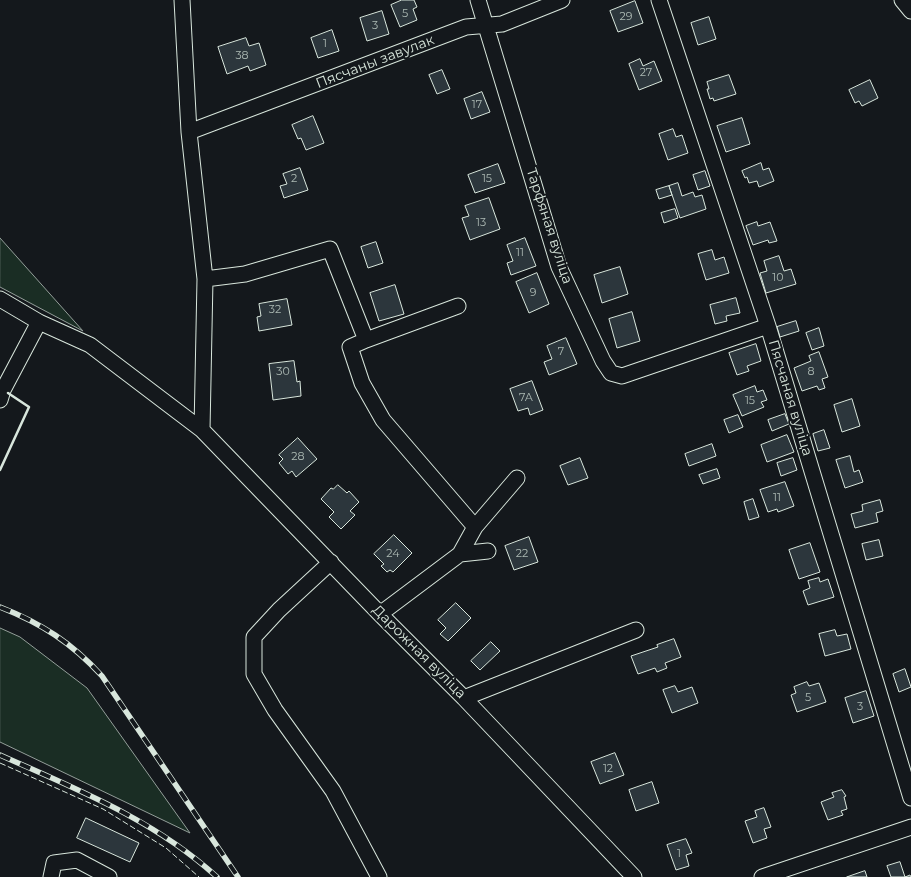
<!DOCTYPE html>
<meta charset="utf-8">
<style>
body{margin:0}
canvas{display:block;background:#14181c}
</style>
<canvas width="911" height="877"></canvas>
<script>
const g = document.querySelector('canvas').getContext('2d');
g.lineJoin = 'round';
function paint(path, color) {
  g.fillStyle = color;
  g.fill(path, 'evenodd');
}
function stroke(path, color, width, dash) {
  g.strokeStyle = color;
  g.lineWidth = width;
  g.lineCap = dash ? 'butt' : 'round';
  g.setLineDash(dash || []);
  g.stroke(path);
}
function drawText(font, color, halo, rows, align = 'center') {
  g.font = font + ' Montserrat,sans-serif';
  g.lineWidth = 4;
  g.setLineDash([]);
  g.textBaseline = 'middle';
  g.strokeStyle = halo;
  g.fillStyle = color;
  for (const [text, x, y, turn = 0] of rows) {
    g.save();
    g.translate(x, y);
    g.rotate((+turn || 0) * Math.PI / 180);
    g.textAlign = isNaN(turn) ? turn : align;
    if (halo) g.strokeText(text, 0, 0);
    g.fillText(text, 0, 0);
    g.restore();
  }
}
const green = new Path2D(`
 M0 238 83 331 0 287Z
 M0 628 20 637 87 688 190 833 0 742Z`);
const building = new Path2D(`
 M402 0H414L417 7 413 9 417 20 400 27 391 5Z
 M635 1 643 23 618 32 610 11Z
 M382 11 389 34 367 41 360 18Z
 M709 17 716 39 698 45 691 23Z
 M332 30 339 51 318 58 311 38Z
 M246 38 249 46 259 43 266 65 250 71 248 66 227 74 218 47Z
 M640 59 643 66 654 61 662 81 639 90 629 64Z
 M442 70 450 89 437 94 429 75Z
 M729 75 736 94 714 101 713 98 710 99 707 89H709L707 82Z
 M870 80 878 98 862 106 859 101 855 103 849 90Z
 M482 92 490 112 471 119 464 99Z
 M313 116 324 143 306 150 301 138 298 139 292 125Z
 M742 118 750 144 726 152 717 126Z
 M673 129 676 137 682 135 688 153 668 160 659 134Z
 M761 163 763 170 769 168 774 181 759 187 757 181 749 183 747 177 745 178 742 171Z
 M498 164 505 183 475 193 468 175Z
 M300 168 308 190 284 198 280 186 287 184 283 174Z
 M705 171 710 186 698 190 693 175Z
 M678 183 682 196 693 192 695 197 702 195 706 209 680 218 669 186Z
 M669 186 672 195 659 199 656 190Z
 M489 198 500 229 470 240 462 218 469 216 465 206Z
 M675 209 678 218 664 223 661 213Z
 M757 222 758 226 770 222 777 241 769 243 768 240 753 245 746 226Z
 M525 238 536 266 511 275 507 263 513 261 507 245Z
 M376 242 383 263 368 268 361 247Z
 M712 250 715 260 724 257 729 273 706 280 698 254Z
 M779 256 784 271 791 269 796 284 766 293 760 273 767 271 764 261Z
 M620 267 628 294 602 303 594 275Z
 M537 273 549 304 529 313 516 282Z
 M395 285 404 314 379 321 370 293Z
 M736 298 740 313 726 316 727 321 715 324 710 305Z
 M287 299 292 325 259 331 257 317 261 316 259 304Z
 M632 312 640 341 617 348 609 319Z
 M796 321 799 331 780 337 777 327Z
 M819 328 824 346 812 350 806 333Z
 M566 338 577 364 549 375 544 362 552 359 547 346Z
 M756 344 761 361 747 366 749 371 737 375 729 353Z
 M819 352 828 377 822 379 825 388 819 390 817 386 802 391 794 368 811 361 809 356Z
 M294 361 297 382 300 381 301 396 273 400 269 364Z
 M532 381 543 410 530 415 528 408 518 411 510 389Z
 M755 386 757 392 763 390 767 400 761 402 764 407 742 416 733 395Z
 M852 399 860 426 842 432 834 405Z
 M785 414 789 424 772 431 768 420Z
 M738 415 743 427 729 433 724 420Z
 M824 430 830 448 818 451 813 434Z
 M787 435 794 452 767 462 761 445Z
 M298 438 317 459 296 477 292 471 288 474 279 463 283 459 279 455Z
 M712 444 716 456 689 466 685 454Z
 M850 456 854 472 859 470 863 482 845 488 836 460Z
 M580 458 588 478 568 485 560 466Z
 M793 458 797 470 781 476 777 463Z
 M717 469 720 478 703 484 699 475Z
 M785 482 794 506 778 512 777 509 768 512 760 490Z
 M338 485 347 493 349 491 359 502 350 511 355 515 341 529 329 517 334 512 321 499 331 488 333 489Z
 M753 499 759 517 749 520 744 502Z
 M880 500 883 511 876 513 878 522 855 528 851 514 863 511 862 505Z
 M394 535 412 553 393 572 390 570 387 572 381 566 384 564 374 554Z
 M529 537 538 562 514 570 505 546Z
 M879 540 883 556 866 560 862 544Z
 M810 543 820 572 799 579 789 550Z
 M819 578 820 582 828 579 834 597 808 605 803 591 810 588 808 581Z
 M456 603 471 618 448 641 440 634 446 628 438 620Z
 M835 630 837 636 847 634 851 649 825 656 819 634Z
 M674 639 681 657 665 663 667 668 657 672 655 668 638 674 631 656 658 647 657 645Z
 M491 642 500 651 480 670 471 661Z
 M905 669 911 687 899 692 893 674Z
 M807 682 809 686 819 683 826 702 797 712 791 695 796 693 794 687Z
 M675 686 678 692 692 687 698 703 672 713 663 690Z
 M866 691 874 716 853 723 845 698Z
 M615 753 624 775 600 784 591 762Z
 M652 782 659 803 636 811 629 790Z
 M842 790 846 796 844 797 847 809 841 811 843 815 828 820 821 802 834 797 832 793Z
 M764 808 771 827 764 829 767 838 753 843 745 821 757 817 755 811Z
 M86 818 139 843 130 862 77 838Z
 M686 839 692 853 686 855 689 866 676 870 667 845Z
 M900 862 905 877 910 875 911 877H891L887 866Z
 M865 871 867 877H847Z`);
const minor = new Path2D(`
 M182 0 189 132 205 279 202 430
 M478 0 559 267 603 361 611 373 622 376 768 326
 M659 0 768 326 911 798
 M902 0 911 11
 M189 132 466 27 502 24 562 0
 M205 279 245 274 330 249 366 340 350 347 362 383 383 420 475 527
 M0 299 39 322 90 345 202 430 380 614 464 698 634 877
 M366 340 458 306
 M0 400 3 390 39 322
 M460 554 488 551
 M331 562 279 610 254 637V674L275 710 333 791 379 877
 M380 614 460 554 475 527 517 478
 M464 698 636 630
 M51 877 54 863 77 860 109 877
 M762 877 911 827`);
const rail = new Path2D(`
 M0 607C41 623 72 643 102 676L238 877
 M0 755C76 789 155 820 217 877`);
const fence = new Path2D(`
 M0 763 103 809 166 848 199 877`);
const wall = new Path2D(`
 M0 470 29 407 8 393`);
const numberNames = [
 ["5",405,14],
 ["29",626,17],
 ["3",375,26],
 ["1",325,44],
 ["38",242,56],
 ["27",646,73],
 ["17",477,105],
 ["2",294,179],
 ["15",487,179],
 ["13",481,223],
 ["11",520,253],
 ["10",778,278],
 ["9",533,293],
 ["32",275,310],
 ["7",561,352],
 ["30",283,372],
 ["8",811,372],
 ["7А",526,398],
 ["15",750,401],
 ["28",298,457],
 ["11",777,498],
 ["24",393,554],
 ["22",522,554],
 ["5",808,698],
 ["3",860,707],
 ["12",608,769],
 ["1",679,854]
];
const streetNames = [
 ["Пясчаны завулак",375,62,-21],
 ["Тарфяная вуліца",549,226,72],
 ["Пясчаная вуліца",790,398,73],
 ["Дарожная вуліца",419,652,45]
];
paint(green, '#1a2d24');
stroke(green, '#939e99', 1);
paint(building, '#2c363c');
stroke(building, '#d8e6dc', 1);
stroke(minor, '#d8e6dc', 17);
stroke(minor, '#14181c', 15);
stroke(rail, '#d8e6dc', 5.5);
stroke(rail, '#14181c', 4, [11]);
stroke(fence, '#d8e6dc', 1, [6, 2.5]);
stroke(wall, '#d8e6dc', 2.5);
drawText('11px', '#adbab4', null, numberNames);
drawText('14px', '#d8e6dc', '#14181c', streetNames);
</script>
